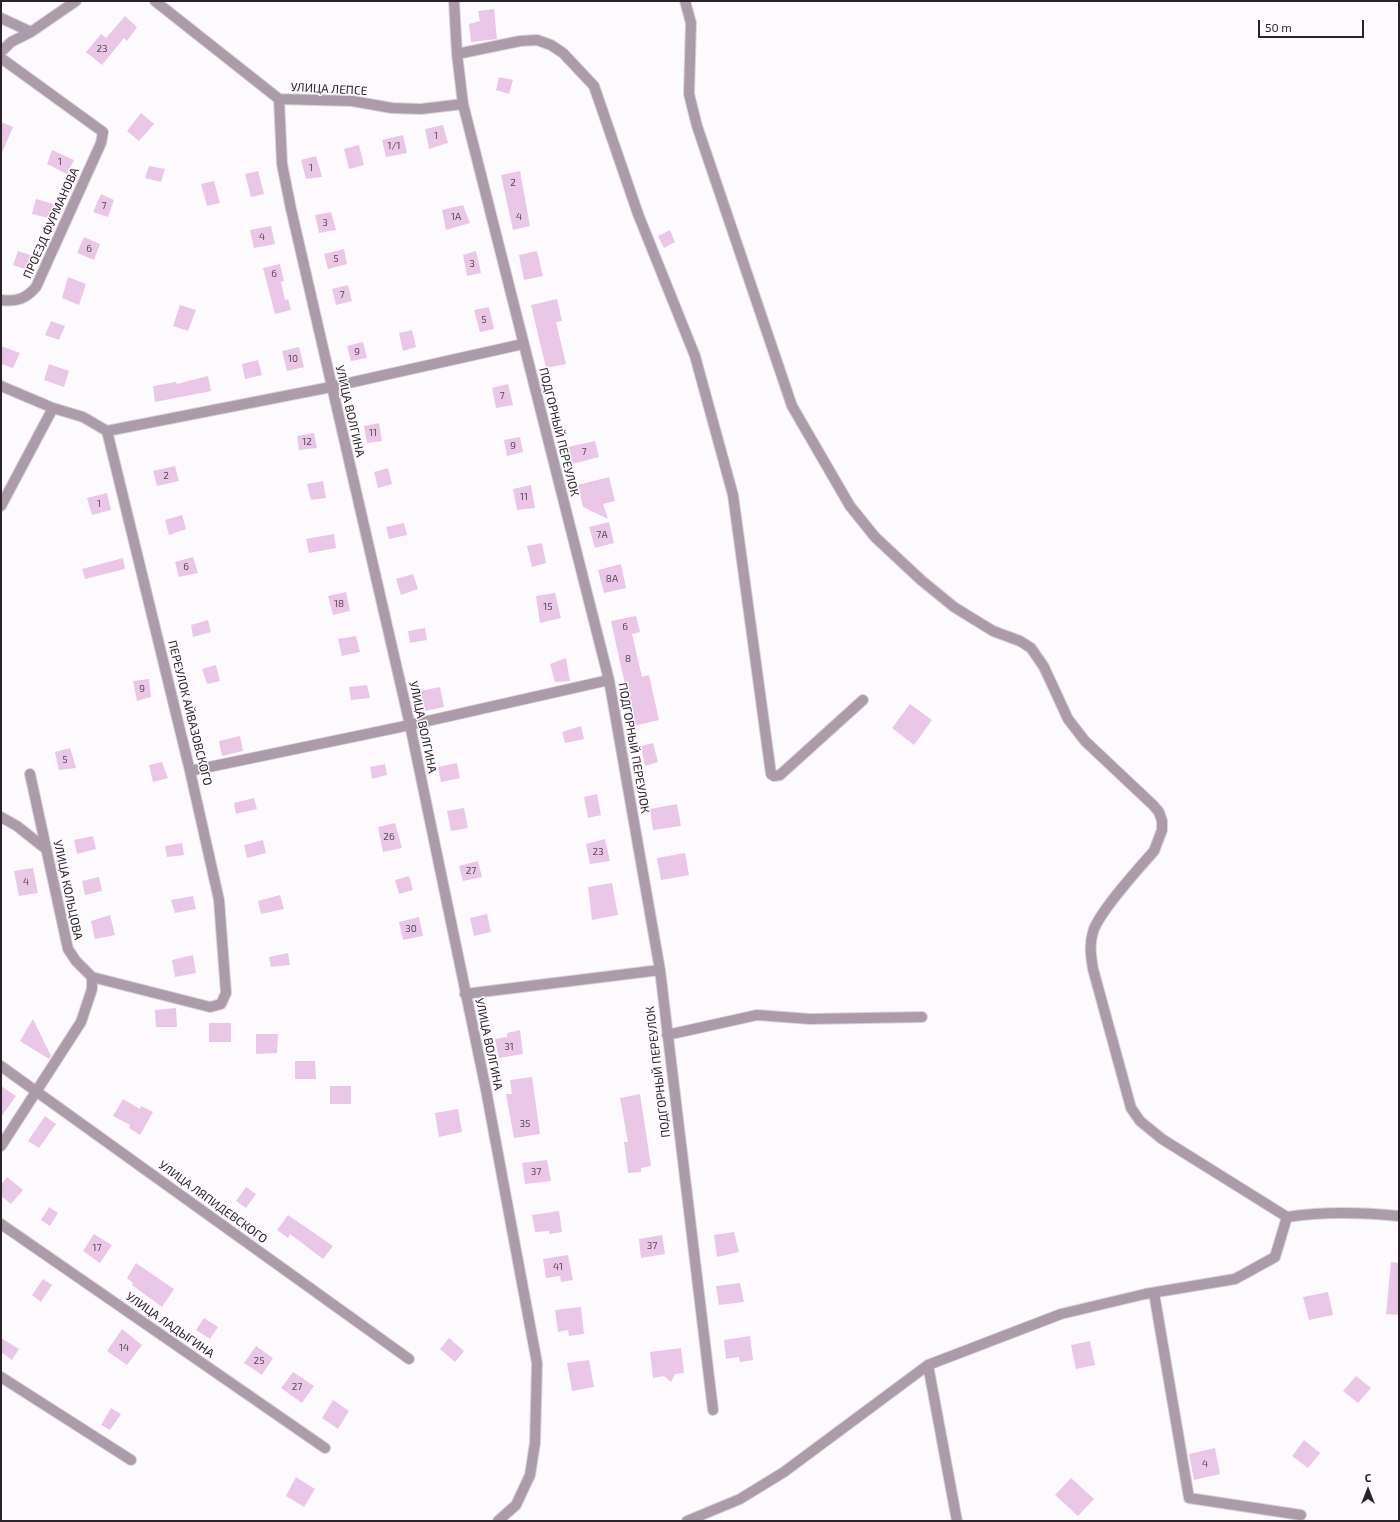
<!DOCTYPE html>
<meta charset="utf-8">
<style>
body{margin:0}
#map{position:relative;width:1400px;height:1522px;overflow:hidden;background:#fdfafd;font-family:"Exo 2",sans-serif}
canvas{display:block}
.frame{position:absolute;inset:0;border:2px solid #2a232a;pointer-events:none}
.north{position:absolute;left:1348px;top:1470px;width:40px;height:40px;-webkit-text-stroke:3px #fdfafd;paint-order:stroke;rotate:0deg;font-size:11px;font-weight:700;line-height:16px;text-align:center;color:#2a232a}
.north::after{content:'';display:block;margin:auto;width:14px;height:18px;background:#2a232a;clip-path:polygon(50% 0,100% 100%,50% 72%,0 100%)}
.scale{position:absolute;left:1258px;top:20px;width:106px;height:18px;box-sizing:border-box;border:2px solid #2a232a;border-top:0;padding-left:5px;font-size:12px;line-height:14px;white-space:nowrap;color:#2a232a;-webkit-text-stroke:3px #fdfafd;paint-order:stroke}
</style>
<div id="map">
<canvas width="1400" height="1522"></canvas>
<div class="frame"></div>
<div class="north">С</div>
<div class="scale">50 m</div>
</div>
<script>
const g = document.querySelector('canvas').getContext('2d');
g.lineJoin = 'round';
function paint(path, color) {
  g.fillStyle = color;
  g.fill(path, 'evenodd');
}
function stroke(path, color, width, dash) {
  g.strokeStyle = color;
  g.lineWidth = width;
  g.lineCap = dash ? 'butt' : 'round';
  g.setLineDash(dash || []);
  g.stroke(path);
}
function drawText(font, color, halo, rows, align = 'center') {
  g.font = font + ' "Exo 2",sans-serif';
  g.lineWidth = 3;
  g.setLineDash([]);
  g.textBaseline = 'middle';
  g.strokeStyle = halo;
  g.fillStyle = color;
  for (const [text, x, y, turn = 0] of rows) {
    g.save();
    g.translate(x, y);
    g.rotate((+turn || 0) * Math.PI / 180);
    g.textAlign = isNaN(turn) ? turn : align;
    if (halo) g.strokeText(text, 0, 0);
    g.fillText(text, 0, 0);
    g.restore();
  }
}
const building = new Path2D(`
 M494 9 497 39 471 42 469 24 480 21 478 11Z
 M125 16 137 27 127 41 124 38 102 65 86 52 101 34 106 38Z
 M499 77 513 80 509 94 496 90Z
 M141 113 154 124 139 141 127 131Z
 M1 122 13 127 1 155Z
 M443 125 448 143 429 149 425 129Z
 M403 135 407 153 386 157 382 140Z
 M359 145 364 165 349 169 344 149Z
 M52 150 74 160 67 174 47 164Z
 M316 156 322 177 306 179 301 160Z
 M149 166 165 169 161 182 145 178Z
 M258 171 264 194 251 197 245 174Z
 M520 171 530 226 513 230 501 175Z
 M214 181 220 203 207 206 201 184Z
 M101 194 114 200 108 217 93 212Z
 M36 199 54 204 49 218 32 214Z
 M463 205 470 223 446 230 442 210Z
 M331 212 336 230 319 233 315 215Z
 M271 226 275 244 254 248 250 230Z
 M670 230 675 242 664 248 658 236Z
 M84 237 100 244 94 260 77 253Z
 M344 249 347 264 328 269 324 254Z
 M18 251 33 256 28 270 13 265Z
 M476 251 481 273 467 276 463 255Z
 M537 251 543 276 524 280 519 255Z
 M280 264 284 281 281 282 285 300 288 299 291 310 275 314 263 268Z
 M68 277 86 284 79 305 62 298Z
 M348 285 352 301 336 305 332 289Z
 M557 299 562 321 556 322 566 364 546 368 531 305Z
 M180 305 196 310 188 331 173 326Z
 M489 307 494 329 480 332 474 310Z
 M51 321 65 326 59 340 45 335Z
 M412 330 416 347 403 351 399 333Z
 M363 342 367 358 351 361 347 346Z
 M1 346 20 353 13 368 1 364Z
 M299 347 304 367 287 371 282 351Z
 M258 360 262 375 245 379 242 364Z
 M49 364 69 371 64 387 44 380Z
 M208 376 211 391 155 402 153 386 176 382 177 384Z
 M508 384 513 405 496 408 492 388Z
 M379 423 382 441 367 443 364 426Z
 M314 433 317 448 299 450 297 436Z
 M520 437 523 452 507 456 504 440Z
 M595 441 599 457 572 464 568 447Z
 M175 466 179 481 157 486 153 471Z
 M388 468 392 484 378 488 374 472Z
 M609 477 615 501 603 504 608 519 583 507 578 485Z
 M323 481 326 498 311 500 307 484Z
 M531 485 535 508 517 510 513 489Z
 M107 493 111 510 92 515 87 498Z
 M182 515 186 529 169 535 165 520Z
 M609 522 614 543 595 548 589 527Z
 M404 523 407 535 389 539 386 527Z
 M334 534 336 548 309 553 306 539Z
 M542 543 546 563 532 567 527 546Z
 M193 557 198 573 179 577 175 562Z
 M123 558 125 569 85 579 82 569Z
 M621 564 626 588 604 593 598 570Z
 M413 574 418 589 401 595 396 579Z
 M346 592 350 611 333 615 328 596Z
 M555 593 561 618 540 623 536 596Z
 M636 616 640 632 632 634 642 677 649 675 659 720 634 726 611 621Z
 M208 620 211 632 193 637 191 625Z
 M425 628 427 640 410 643 408 631Z
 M356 636 360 652 342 656 338 639Z
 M566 658 570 681 555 682 550 664Z
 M216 665 220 681 207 684 202 669Z
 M149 679 151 697 137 701 133 681Z
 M367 685 370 698 351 700 349 687Z
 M440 687 444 707 425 711 420 691Z
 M910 704 932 720 914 745 892 728Z
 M581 726 584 739 565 743 562 732Z
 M240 736 243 751 222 756 219 741Z
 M653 743 658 762 645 766 641 746Z
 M70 748 76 768 59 770 55 752Z
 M162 762 168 778 153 782 149 765Z
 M457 763 460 778 441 782 438 767Z
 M385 764 387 775 372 779 370 767Z
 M597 794 601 815 588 818 584 797Z
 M254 798 257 809 236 814 234 803Z
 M677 804 681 826 653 830 650 809Z
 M464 808 468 828 451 831 447 811Z
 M395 823 402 848 383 852 378 827Z
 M93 836 96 849 77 854 74 840Z
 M605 839 610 861 590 864 586 844Z
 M263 840 266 853 247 858 244 845Z
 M182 843 184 855 167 857 165 846Z
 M685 853 689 875 661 880 657 858Z
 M478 861 482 877 463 881 459 866Z
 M33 868 38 893 19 896 14 871Z
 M409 876 413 890 399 894 395 880Z
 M99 877 102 891 85 895 82 881Z
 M612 883 618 915 592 920 588 887Z
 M280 895 284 909 261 914 258 901Z
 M193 896 196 909 175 913 171 900Z
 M487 914 491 932 474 936 470 918Z
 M110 915 115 935 95 939 91 921Z
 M419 917 423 936 403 940 399 922Z
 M288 953 290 965 271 967 269 957Z
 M193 955 196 973 175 977 172 960Z
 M176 1008 177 1027H156L155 1010Z
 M33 1019 51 1056 49 1059 20 1041Z
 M209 1023H231V1042H209Z
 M520 1030 523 1054 499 1058 495 1039 507 1037V1033Z
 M256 1034H278L277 1053 256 1054Z
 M295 1061H315L316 1079H295Z
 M532 1077 540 1134 514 1138 506 1094H512L510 1080Z
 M1 1086 16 1096 1 1117Z
 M330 1086H351V1104H330Z
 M640 1094 651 1166 641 1168V1172L628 1173 624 1142H628L620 1098Z
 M123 1099 140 1109 141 1106 153 1112 140 1135 129 1128 130 1125 113 1116Z
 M458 1109 462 1132 439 1137 435 1113Z
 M45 1116 56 1124 39 1148 28 1141Z
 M547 1160 551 1181 525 1184 522 1163Z
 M7 1177 23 1190 11 1204 1 1196V1185Z
 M246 1187 256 1194 246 1208 236 1201Z
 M49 1207 58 1213 50 1226 41 1220Z
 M559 1211 562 1232 549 1234V1231L535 1232 532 1215Z
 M288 1215 333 1246 323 1259 290 1234 288 1238 277 1230Z
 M734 1232 739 1252 717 1257 714 1235Z
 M94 1234 112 1245 100 1263 83 1251Z
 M662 1235 665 1254 641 1258 639 1239Z
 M568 1255 573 1280 561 1282 560 1276 546 1278 543 1259Z
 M1391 1262 1399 1263V1315L1386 1314Z
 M136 1263 174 1289 162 1307 132 1285 133 1283 127 1278Z
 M43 1279 52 1285 41 1302 32 1295Z
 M740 1283 744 1302 719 1305 716 1286Z
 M1328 1292 1333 1315 1309 1320 1303 1297Z
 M581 1307 584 1334 569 1336 568 1330 558 1332 555 1310Z
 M204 1318 218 1327 210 1339 196 1330Z
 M122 1329 142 1345 127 1365 107 1351Z
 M750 1336 753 1360 740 1362 739 1357 726 1359 724 1340Z
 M1 1338 19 1349 12 1360 1 1352Z
 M449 1338 464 1351 455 1362 440 1349Z
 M1090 1341 1095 1365 1076 1369 1071 1345Z
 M256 1346 273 1358 262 1375 244 1363Z
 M681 1348 684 1373 675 1374 671 1382 664 1376 653 1378 650 1352Z
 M589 1360 594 1387 572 1391 567 1363Z
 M293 1372 314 1386 302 1403 281 1388Z
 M1356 1376 1371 1388 1358 1403 1343 1391Z
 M333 1400 349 1411 338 1429 322 1418Z
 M111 1408 121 1414 110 1430 101 1425Z
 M1304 1440 1320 1453 1308 1468 1292 1456Z
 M1215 1448 1220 1474 1194 1480 1189 1454Z
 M296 1477 315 1489 304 1507 286 1496Z
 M1071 1478 1094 1499 1078 1516 1055 1495Z`);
const minor = new Path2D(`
 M155 1 279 99 352 101 392 108 421 109 463 104
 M454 1 457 54 463 104 609 680 660 970 713 1410
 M685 1 691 23 689 94 697 126 792 406 850 506 875 537 921 580 954 607 993 631 1020 641 1031 648 1044 667 1068 719 1085 741 1153 805 1159 812 1162 821V830L1154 851C1139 868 1098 913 1093 932 1089 945 1091 957 1093 969L1131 1108 1140 1121 1162 1139 1287 1217C1325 1211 1361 1212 1399 1216
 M1 18 31 32
 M1 52 11 42 31 32 76 1
 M457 54 520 41 537 40 551 45 563 53 594 86 638 214 695 356 733 495 771 774 774 776 780 775 863 700
 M1 58 103 132 101 143 36 287C26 299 16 302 1 300
 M279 99 282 164 291 209 410 725 486 1090 537 1363 535 1443 530 1475 516 1505 498 1521
 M1 386 53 408 83 417 107 431 331 387 523 344
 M1 506 53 408
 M190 771 410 725 609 680
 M1 817 17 826 46 849
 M92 977 210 1007 221 1004 226 993 219 900 190 771 107 431
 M465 994 660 970
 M667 1035 757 1015 810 1019 922 1017
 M1 1066 409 1359
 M1 1146 81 1022 92 989V977L76 961 68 949 30 774
 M1 1224 325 1448
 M1154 1293 1189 1498 1301 1515
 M928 1365 957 1521
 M1 1377 131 1460
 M687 1521 740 1499 784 1472 928 1365 1061 1314 1145 1294 1235 1279 1275 1257 1287 1217`);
const numberNames = [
 ["23",102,49],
 ["1",436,136],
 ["1/1",394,146],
 ["1",60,162],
 ["1",311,168],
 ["2",513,183],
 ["7",104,206],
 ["1А",456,217],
 ["4",519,217],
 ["3",325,223],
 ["4",262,237],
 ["6",89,249],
 ["5",336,259],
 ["3",472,264],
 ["6",274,274],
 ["7",342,295],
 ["5",484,320],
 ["9",357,352],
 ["10",293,359],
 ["7",502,396],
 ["11",373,433],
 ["12",307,442],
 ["9",513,446],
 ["7",584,452],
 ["2",166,476],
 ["11",524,497],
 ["1",99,504],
 ["7А",602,535],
 ["6",186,567],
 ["8А",612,579],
 ["18",339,604],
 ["15",548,607],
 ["6",625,627],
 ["8",628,659],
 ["9",142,689],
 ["5",65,760],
 ["26",389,837],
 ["23",598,852],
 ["27",471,871],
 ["4",26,882],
 ["30",411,929],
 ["31",509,1047],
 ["35",525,1124],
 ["37",536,1172],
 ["37",652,1246],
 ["17",97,1248],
 ["41",558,1267],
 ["14",124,1348],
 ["25",259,1361],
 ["27",297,1387],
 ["4",1205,1464]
];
const streetNames = [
 ["УЛИЦА ЛЕПСЕ",329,89,3],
 ["ПРОЕЗД ФУРМАНОВА",51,223,-66],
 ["УЛИЦА ВОЛГИНА",350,411,77],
 ["ПОДГОРНЫЙ ПЕРЕУЛОК",559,432,76],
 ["ПЕРЕУЛОК АЙВАЗОВСКОГО",190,713,76],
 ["УЛИЦА ВОЛГИНА",423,727,78],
 ["ПОДГОРНЫЙ ПЕРЕУЛОК",634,748,80],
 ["УЛИЦА КОЛЬЦОВА",68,890,78],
 ["УЛИЦА ВОЛГИНА",489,1044,78],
 ["ПОДГОРНЫЙ ПЕРЕУЛОК",658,1072,-97],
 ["УЛИЦА ЛЯПИДЕВСКОГО",213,1202,36],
 ["УЛИЦА ЛАДЫГИНА",170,1325,35]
];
paint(building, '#eac6e7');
stroke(minor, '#d7d3d7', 12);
stroke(minor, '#ac9caa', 10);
drawText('10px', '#5a4c59', null, numberNames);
drawText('12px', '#2a232a', '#fdfafd', streetNames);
</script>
